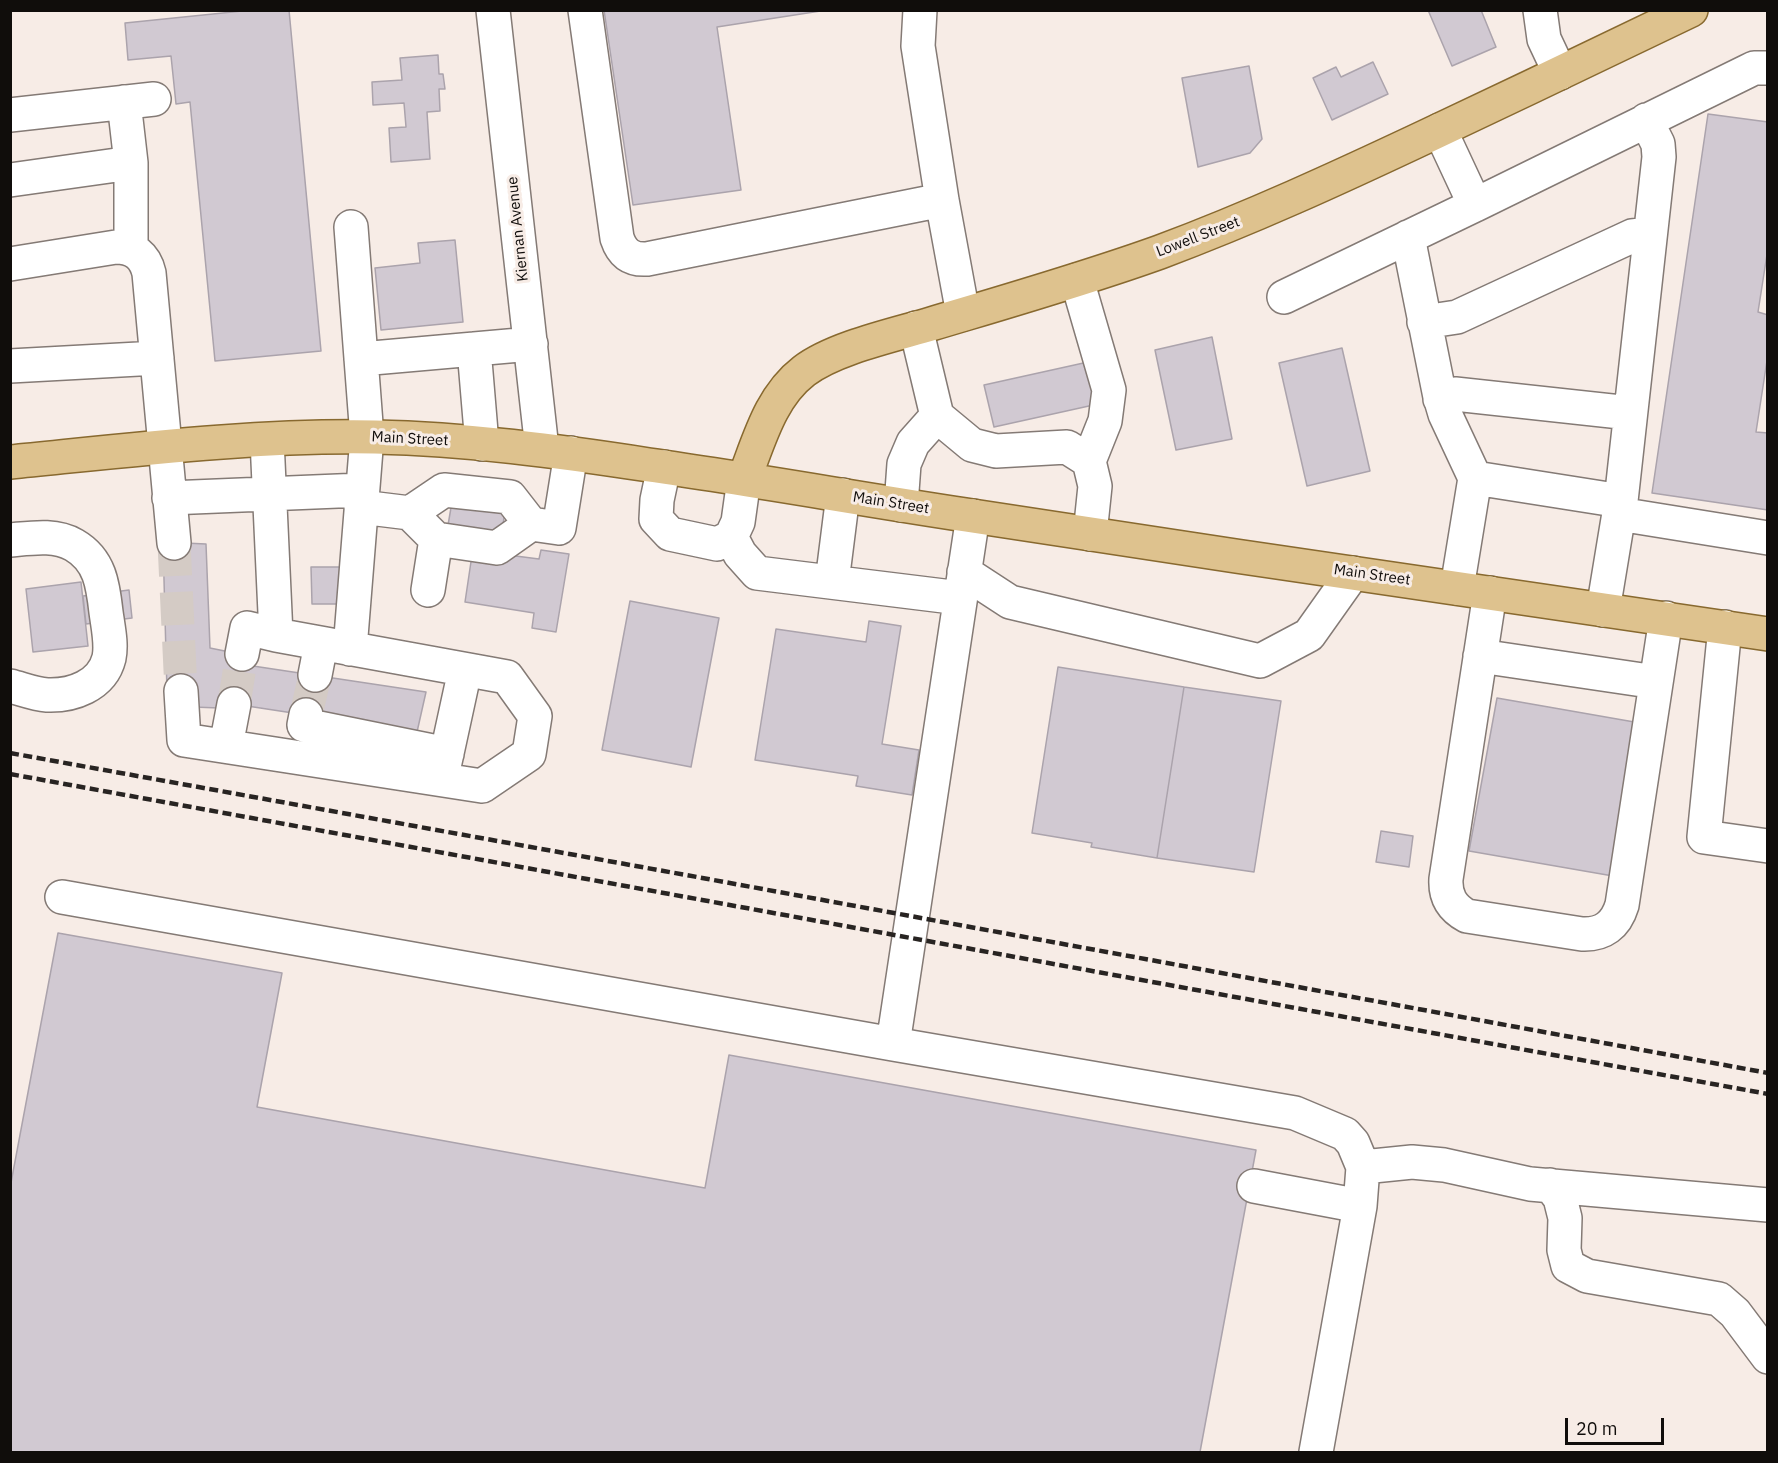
<!DOCTYPE html>
<style>
body{margin:0}
#map{position:relative;width:1778px;height:1463px;overflow:hidden;background:#f7ece6;font-family:"IBM Plex Sans",sans-serif}
canvas{display:block}
.frame{position:absolute;inset:0;border:12px solid #100d0b;pointer-events:none}
.scale{position:absolute;left:1565px;top:1418px;width:99px;height:27px;box-sizing:border-box;border:3px solid #100d0b;border-top:0;padding-left:8px;font-size:18px;line-height:21px;white-space:nowrap;color:#100d0b;-webkit-text-stroke:4px #f7ece6;paint-order:stroke}
</style>
<div id="map">
<canvas width="1778" height="1463"></canvas>
<div class="frame"></div>
<div class="scale">20 m</div>
</div>
<script>
const g = document.querySelector('canvas').getContext('2d');
g.lineJoin = 'round';
function paint(path, color) {
  g.fillStyle = color;
  g.fill(path, 'evenodd');
}
function stroke(path, color, width, dash) {
  g.strokeStyle = color;
  g.lineWidth = width;
  g.lineCap = dash ? 'butt' : 'round';
  g.setLineDash(dash || []);
  g.stroke(path);
}
function drawText(font, color, halo, rows, align = 'center') {
  g.font = font + ' "IBM Plex Sans",sans-serif';
  g.lineWidth = 6;
  g.setLineDash([]);
  g.textBaseline = 'middle';
  g.strokeStyle = halo;
  g.fillStyle = color;
  for (const [text, x, y, turn = 0] of rows) {
    g.save();
    g.translate(x, y);
    g.rotate((+turn || 0) * Math.PI / 180);
    g.textAlign = isNaN(turn) ? turn : align;
    if (halo) g.strokeText(text, 0, 0);
    g.fillText(text, 0, 0);
    g.restore();
  }
}
const building = new Path2D(`
 M252 10H289L321 351 215 361 190 102 176 104 171 56 128 60 125 23Z
 M604 10H827L717 27 741 190 633 205Z
 M1428 10H1481L1496 47 1452 66Z
 M438 55 439 74H443L445 89H439L440 111 427 112 430 159 391 162 389 128 406 127 404 103 373 105 372 82 402 80 400 58Z
 M1373 62 1388 94 1332 120 1313 78 1336 67 1341 77Z
 M1249 66 1262 139 1250 153 1198 167 1182 78Z
 M1708 114 1768 122V248L1758 312 1768 315V354L1756 432 1768 433V510L1652 493Z
 M455 240 463 322 381 330 375 268 420 263 418 243Z
 M1212 337 1232 439 1176 450 1155 350Z
 M1342 348 1370 471 1307 486 1279 363Z
 M1088 362 1098 404 994 427 984 385Z
 M453 496 506 504 501 538 447 531Z
 M163 542 206 544 210 648 254 657 253 666 426 692 417 732 221 702 219 708 193 707 167 692Z
 M541 550 569 554 556 632 532 628 534 613 465 602 472 555H508L539 559Z
 M311 567H347V604H312Z
 M81 582 88 646 33 652 26 589Z
 M129 590 132 618 86 624 83 596Z
 M630 601 719 618 691 767 602 750Z
 M869 621 901 626 882 744 919 750 912 795 856 786 858 776 755 760 776 629 866 642Z
 M1058 667 1184 687 1157 858 1091 847 1092 843 1032 833Z
 M1184 687 1281 701 1254 872 1157 858Z
 M1497 698 1640 723 1613 876 1469 851Z
 M1381 831 1413 836 1409 867 1376 862Z
 M58 933 282 973 257 1107 705 1188 729 1055 1256 1150 1200 1452H10V1188Z`);
const minorTunnel = new Path2D(`
 M174 543 181 691
 M234 704 242 654
 M306 715 315 675`);
const minor = new Path2D(`
 M493 10 542 449
 M585 10 617 238C622 253 631 260 647 259L942 200
 M920 10 918 46 942 200 963 314
 M1540 10 1544 39 1560 73
 M10 115 154 99
 M1440 130 1475 205 1748 71 1754 68H1768
 M10 180 131 163 124 102
 M1408 237 1440 397 1445 414 1475 478
 M131 249V163
 M10 264 116 247C134 247 145 256 149 273L174 543
 M1077 280 1109 390 1105 421 1089 461
 M1284 297 1475 205
 M1424 322 1457 317 1632 236 1650 234
 M916 328 937 416 972 445 996 451 1067 447 1089 461 1095 486 1090 534
 M474 349 482 444
 M361 359 531 344
 M10 366 157 358
 M1440 399 1455 394 1630 413
 M267 440 276 635
 M664 467 657 500 656 519 670 534 717 544 731 537 738 522 744 479
 M169 498 362 490
 M1621 501 1659 157 1658 144 1646 120
 M901 505 904 464 913 443 937 416
 M361 507 410 513 436 539 497 548 531 524 510 497 444 490 410 513
 M1619 514 1768 538
 M531 524 559 528 571 453
 M731 537 740 554 757 573 960 598
 M10 540C32 538 55 534 74 545 100 560 103 585 106 612 108 627 112 644 109 658 102 686 72 696 47 695 34 694 22 689 10 686
 M964 572 1010 602 1260 661 1309 635 1353 573
 M832 582 843 495
 M1457 588 1475 478 1621 501 1603 610
 M428 590 436 539
 M1490 593 1446 879C1445 896 1452 908 1467 916L1582 934C1603 935 1616 925 1622 905L1666 618
 M1725 627 1704 837 1768 846
 M350 649 367 437 351 227
 M1480 656 1656 682
 M315 675 321 644
 M181 691 184 740 482 786 529 754 535 716 507 677 276 635 247 628 242 654
 M306 715 304 725 447 754
 M226 746 234 704
 M442 776 465 670
 M62 897 893 1044 1295 1113 1345 1134 1353 1143 1363 1167 1360 1206 1316 1452
 M893 1044 973 516
 M1363 1167 1412 1162 1444 1165 1530 1184 1768 1205
 M1550 1185 1560 1198 1565 1218 1564 1250 1568 1266 1587 1276 1719 1299 1735 1313 1768 1357
 M1254 1186 1360 1206`);
const major = new Path2D(`
 M10 462C131 450 253 435 375 437 467 439 558 451 649 465 755 480 860 499 966 515 1233 557 1500 594 1768 634
 M744 479C759 441 770 397 804 371 834 348 894 335 931 324 1008 301 1085 279 1160 252 1251 218 1338 178 1425 137 1514 95 1602 53 1691 10`);
const rail = new Path2D(`
 M10 753 708 879 1768 1073
 M10 774 1768 1094`);
const streetNames = [
 ["Kiernan Avenue",518,229,-96],
 ["Lowell Street",1198,237,-21],
 ["Main Street",410,439,3],
 ["Main Street",891,503,9],
 ["Main Street",1372,575,8]
];
paint(building, '#d1c9d2');
stroke(building, '#aba3ac', 1.5);
stroke(minorTunnel, '#d4cbc5', 33, [33, 16]);
stroke(minor, '#847a75', 36);
stroke(major, '#88692f', 36);
stroke(minor, '#fff', 33);
stroke(major, '#dec28e', 33);
stroke(rail, '#282422', 4.5, [9, 4.5]);
drawText('15px', '#100d0b', '#f7ece6', streetNames);
</script>
